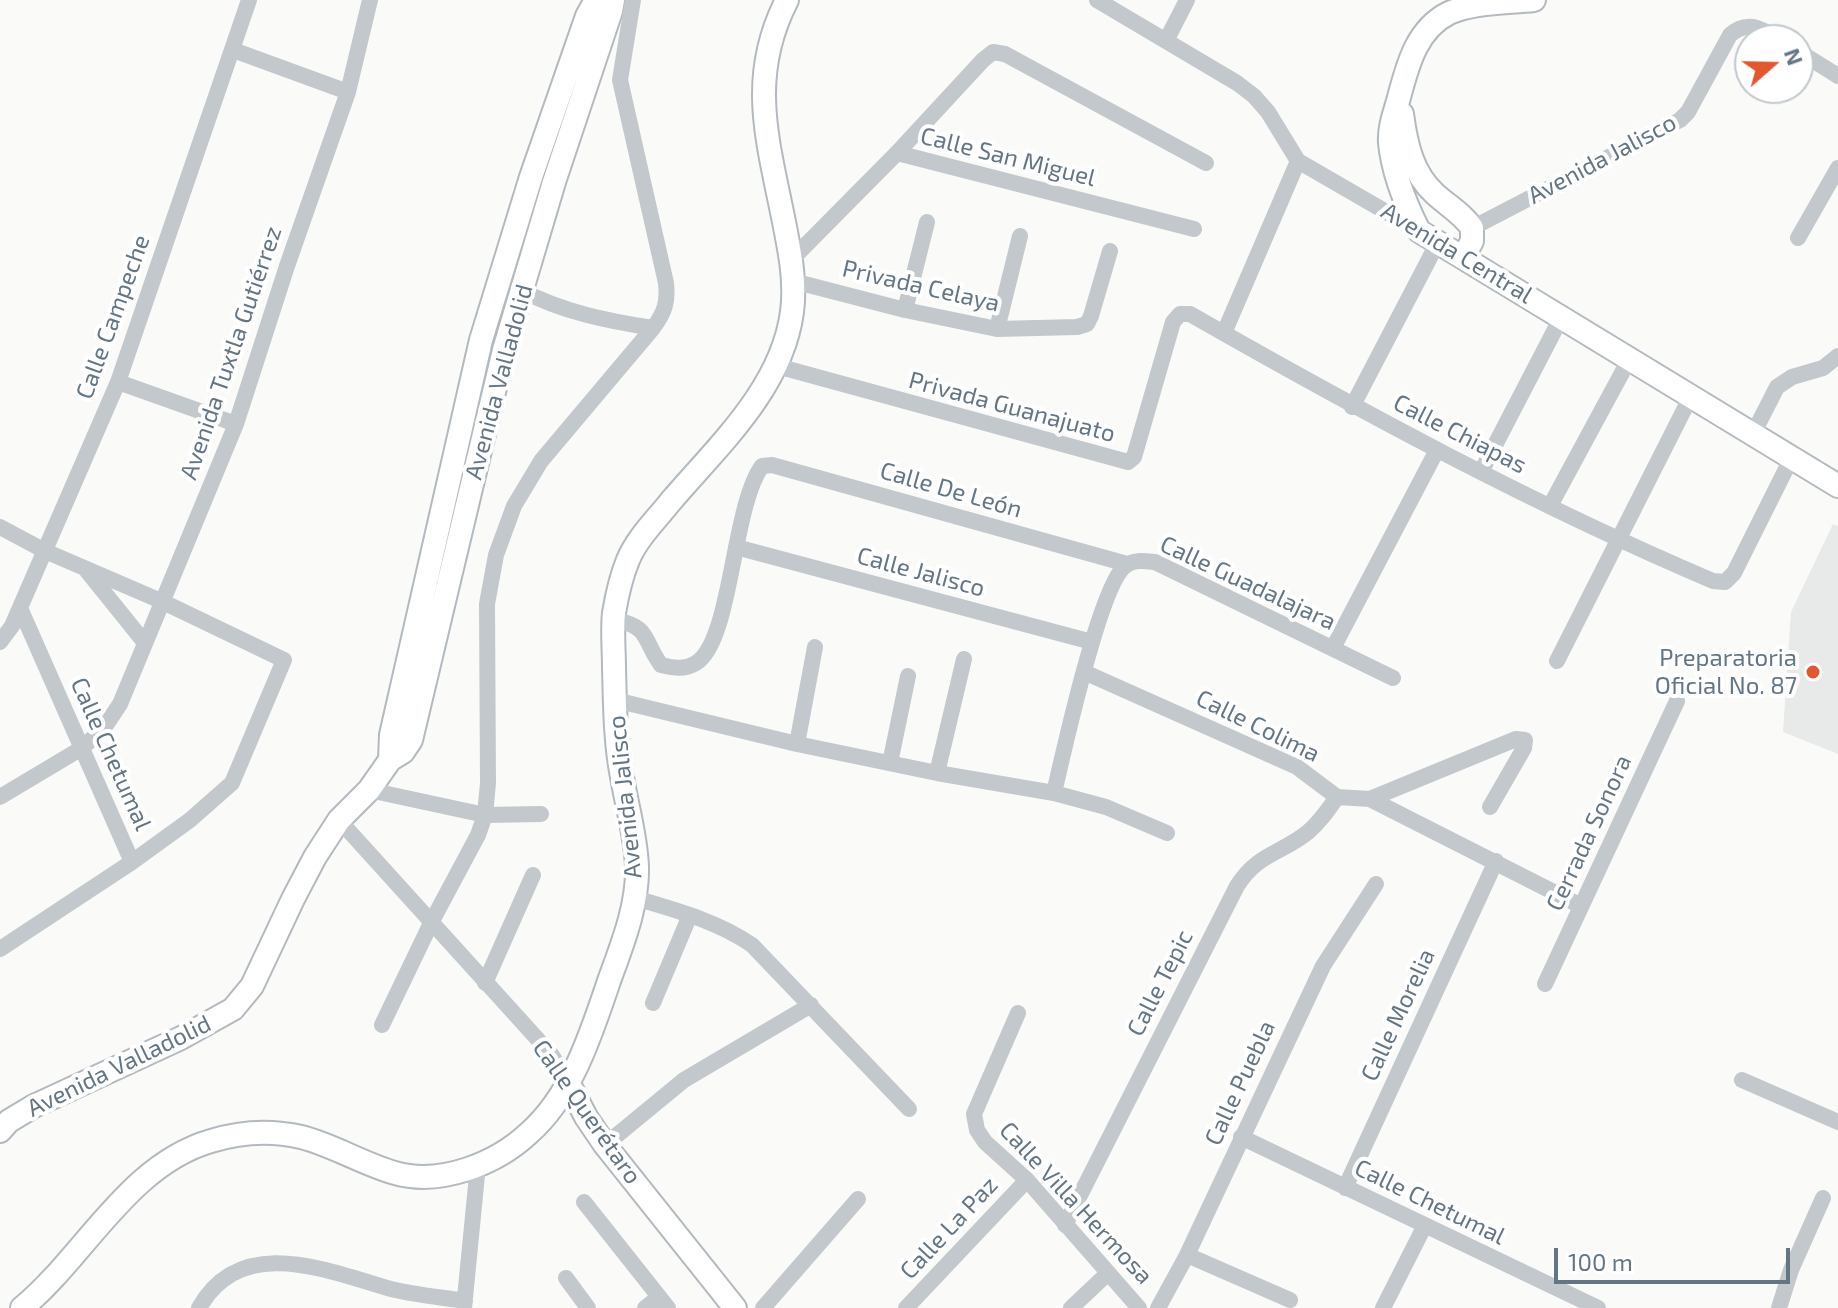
<!DOCTYPE html>
<meta charset="utf-8">
<style>
body{margin:0}
#map{position:relative;width:1838px;height:1308px;overflow:hidden;background:#fafaf8;font-family:"Exo 2",sans-serif}
canvas{display:block}
.north{position:absolute;left:1734px;top:24px;width:80px;height:80px;box-sizing:border-box;background:#fff;border:2px solid #c1c8cd;border-radius:50%;rotate:70deg;font-size:22px;font-weight:700;line-height:32px;text-align:center;color:#657683}
.north::after{content:'';display:block;margin:auto;width:28px;height:36px;background:#e4572e;clip-path:polygon(50% 0,100% 100%,50% 72%,0 100%)}
.scale{position:absolute;left:1554px;top:1248px;width:236px;height:36px;box-sizing:border-box;border:4px solid #657683;border-top:0;padding-left:10px;font-size:24px;line-height:28px;white-space:nowrap;color:#657683;-webkit-text-stroke:6px #fff;paint-order:stroke}
</style>
<div id="map">
<canvas width="1838" height="1308"></canvas>
<div class="north">N</div>
<div class="scale">100 m</div>
</div>
<script>
const g = document.querySelector('canvas').getContext('2d');
g.lineJoin = 'round';
function paint(path, color) {
  g.fillStyle = color;
  g.fill(path, 'evenodd');
}
function stroke(path, color, width, dash) {
  g.strokeStyle = color;
  g.lineWidth = width;
  g.lineCap = dash ? 'butt' : 'round';
  g.setLineDash(dash || []);
  g.stroke(path);
}
function drawText(font, color, halo, rows, align = 'center') {
  g.font = font + ' "Exo 2",sans-serif';
  g.lineWidth = 8;
  g.setLineDash([]);
  g.textBaseline = 'middle';
  g.strokeStyle = halo;
  g.fillStyle = color;
  for (const [text, x, y, turn = 0] of rows) {
    g.save();
    g.translate(x, y);
    g.rotate((+turn || 0) * Math.PI / 180);
    g.textAlign = isNaN(turn) ? turn : align;
    if (halo) g.strokeText(text, 0, 0);
    g.fillText(text, 0, 0);
    g.restore();
  }
}
const built = new Path2D(`
 M1833 524 1838 526V754L1783 732 1791 612Z`);
const street = new Path2D(`
 M1097 0 1237 83 1254 96 1268 112 1298 161 1419 231
 M1166 41 1187 0
 M233 50 348 92
 M1798 51 1838 76
 M897 153 1194 229
 M1472 228 1680 120 1688 112 1730 35C1748 19 1761 29 1780 40
 M1798 238 1838 168
 M792 259 897 153 983 60 993 52 1005 54 1206 163
 M793 281 905 310 997 329 1077 327 1087 324 1091 316 1110 251
 M521 290C562 312 608 321 653 328
 M905 310 927 222
 M997 329 1020 236
 M1224 333 1298 161
 M777 366 1128 462 1134 457 1173 322 1180 314H1190C1360 411 1532 504 1713 581L1725 582 1734 573 1792 457
 M118 382 236 424
 M1352 407 1438 242
 M1753 434 1777 387 1792 377 1823 368 1838 356
 M1481 472 1562 316
 M1550 506 1630 358
 M0 527 45 551 161 601 284 660 232 783 190 820 132 862 0 949
 M736 547 1092 642
 M87 571 145 643
 M20 608 132 862
 M613 619C652 628 641 637 661 665 673 668 685 670 696 663 732 641 732 507 762 466L772 465 1127 564
 M0 642 12 626 118 382 249 0
 M1333 648 1437 450
 M1557 661 1691 396
 M1084 672 1297 767 1337 797 1370 799 1581 906
 M615 700 797 744 937 773 1054 793 1106 807 1167 833
 M797 744 815 647
 M890 763 908 676
 M937 773 964 659
 M369 790 485 815 541 814
 M1054 793C1063 754 1100 586 1125 566 1134 559 1145 561 1155 562L1393 678
 M0 797 82 748 104 728 120 704 236 424 287 266 348 92 370 0
 M1370 799 1516 739 1525 740 1524 748 1490 807
 M339 820 551 1054 568 1082
 M635 898C675 910 717 921 752 945L909 1109
 M485 983 533 875
 M1545 984 1677 701
 M653 1003 690 915
 M1018 1013 974 1114 977 1130 985 1142 1027 1180 1139 1308
 M382 1025 432 921 478 835 485 815 488 783 487 604 496 555 514 506 541 461 653 328C665 312 668 302 666 283L620 80 633 0
 M1742 1080 1838 1122
 M1241 1137 1598 1308
 M605 1145 684 1080 811 1005
 M1345 1188 1496 861
 M584 1202 668 1308
 M1065 1225 1237 886C1258 853 1281 854 1308 832 1320 822 1328 810 1337 797
 M1187 1255 1290 1300
 M566 1278 588 1308
 M199 1308C241 1233 328 1271 391 1289 415 1295 440 1297 465 1301
 M464 1308 478 1165
 M645 1308 659 1297
 M763 1308 858 1199
 M906 1308 1027 1180
 M1071 1308 1107 1274
 M1158 1308 1187 1255 1323 966 1376 884
 M1383 1308 1424 1227
 M1779 1308 1791 1270 1823 1198`);
const secondary = new Path2D(`
 M1534 0C1507 3 1474 2 1449 13 1415 30 1407 68 1398 101 1394 115 1389 128 1390 143 1393 174 1405 203 1419 231L1838 486
 M1402 114C1406 144 1412 173 1435 194 1447 205 1463 214 1472 228V241L1464 256
 M390 760 391 735 481 340 531 177 587 16 592 7 602 0
 M568 1082 586 1117 605 1145 735 1308
 M0 1131 9 1121 34 1106 181 1038 233 1009 252 986 293 899 315 857 339 820 369 790 390 760 403 752 411 740 504 350 554 182 611 11 613 0
 M22 1308C85 1256 128 1165 211 1141 240 1132 271 1130 301 1137 333 1145 363 1164 395 1173 440 1186 496 1164 529 1133 572 1095 591 1034 609 981 622 945 638 906 637 867 636 836 627 807 622 777 615 741 615 704 614 668 614 650 612 631 614 613 617 595 621 577 628 560 637 538 656 520 671 501 718 446 782 388 792 312 796 282 790 252 784 222 768 141 747 78 787 0`);
const markers = [
 [1813,672,8,"#e4572e"]
];
const streetNames = [
 ["Calle San Miguel",1008,157,14],
 ["Avenida Jalisco",1602,159,-28],
 ["Avenida Central",1457,253,31],
 ["Privada Celaya",921,286,13],
 ["Calle Campeche",113,317,-70],
 ["Avenida Tuxtla Gutiérrez",231,353,-71],
 ["Avenida Valladolid",499,382,-75],
 ["Privada Guanajuato",1012,407,15],
 ["Calle Chiapas",1460,434,27],
 ["Calle De León",951,490,16],
 ["Calle Jalisco",921,572,15],
 ["Calle Guadalajara",1248,583,25],
 ["Calle Colima",1258,726,26],
 ["Calle Chetumal",111,754,66],
 ["Avenida Jalisco",625,797,-96],
 ["Cerrada Sonora",1589,833,-65],
 ["Calle Tepic",1160,983,-63],
 ["Calle Morelia",1398,1015,-65],
 ["Avenida Valladolid",119,1066,-26],
 ["Calle Puebla",1240,1083,-65],
 ["Calle Querétaro",587,1112,55],
 ["Calle Chetumal",1430,1202,26],
 ["Calle Villa Hermosa",1076,1203,47],
 ["Calle La Paz",949,1228,-47]
];
const poiNames = [
 ["Preparatoria",1797,658],
 ["Oficial No. 87",1797,686]
];
paint(built, '#e8e9e9');
stroke(secondary, '#b3babf', 26);
stroke(street, '#c3c8cc', 16);
stroke(secondary, '#fff', 22);
for (const [x, y, r, color] of markers) {
  const dot = new Path2D();
  dot.arc(x, y, r, 0, 2 * Math.PI);
  g.fillStyle = color;
  g.fill(dot);
  stroke(dot, '#fff', 3);
}
drawText('24px', '#657683', '#fff', streetNames);
drawText('24px', '#657683', '#fff', poiNames, 'right');
</script>
